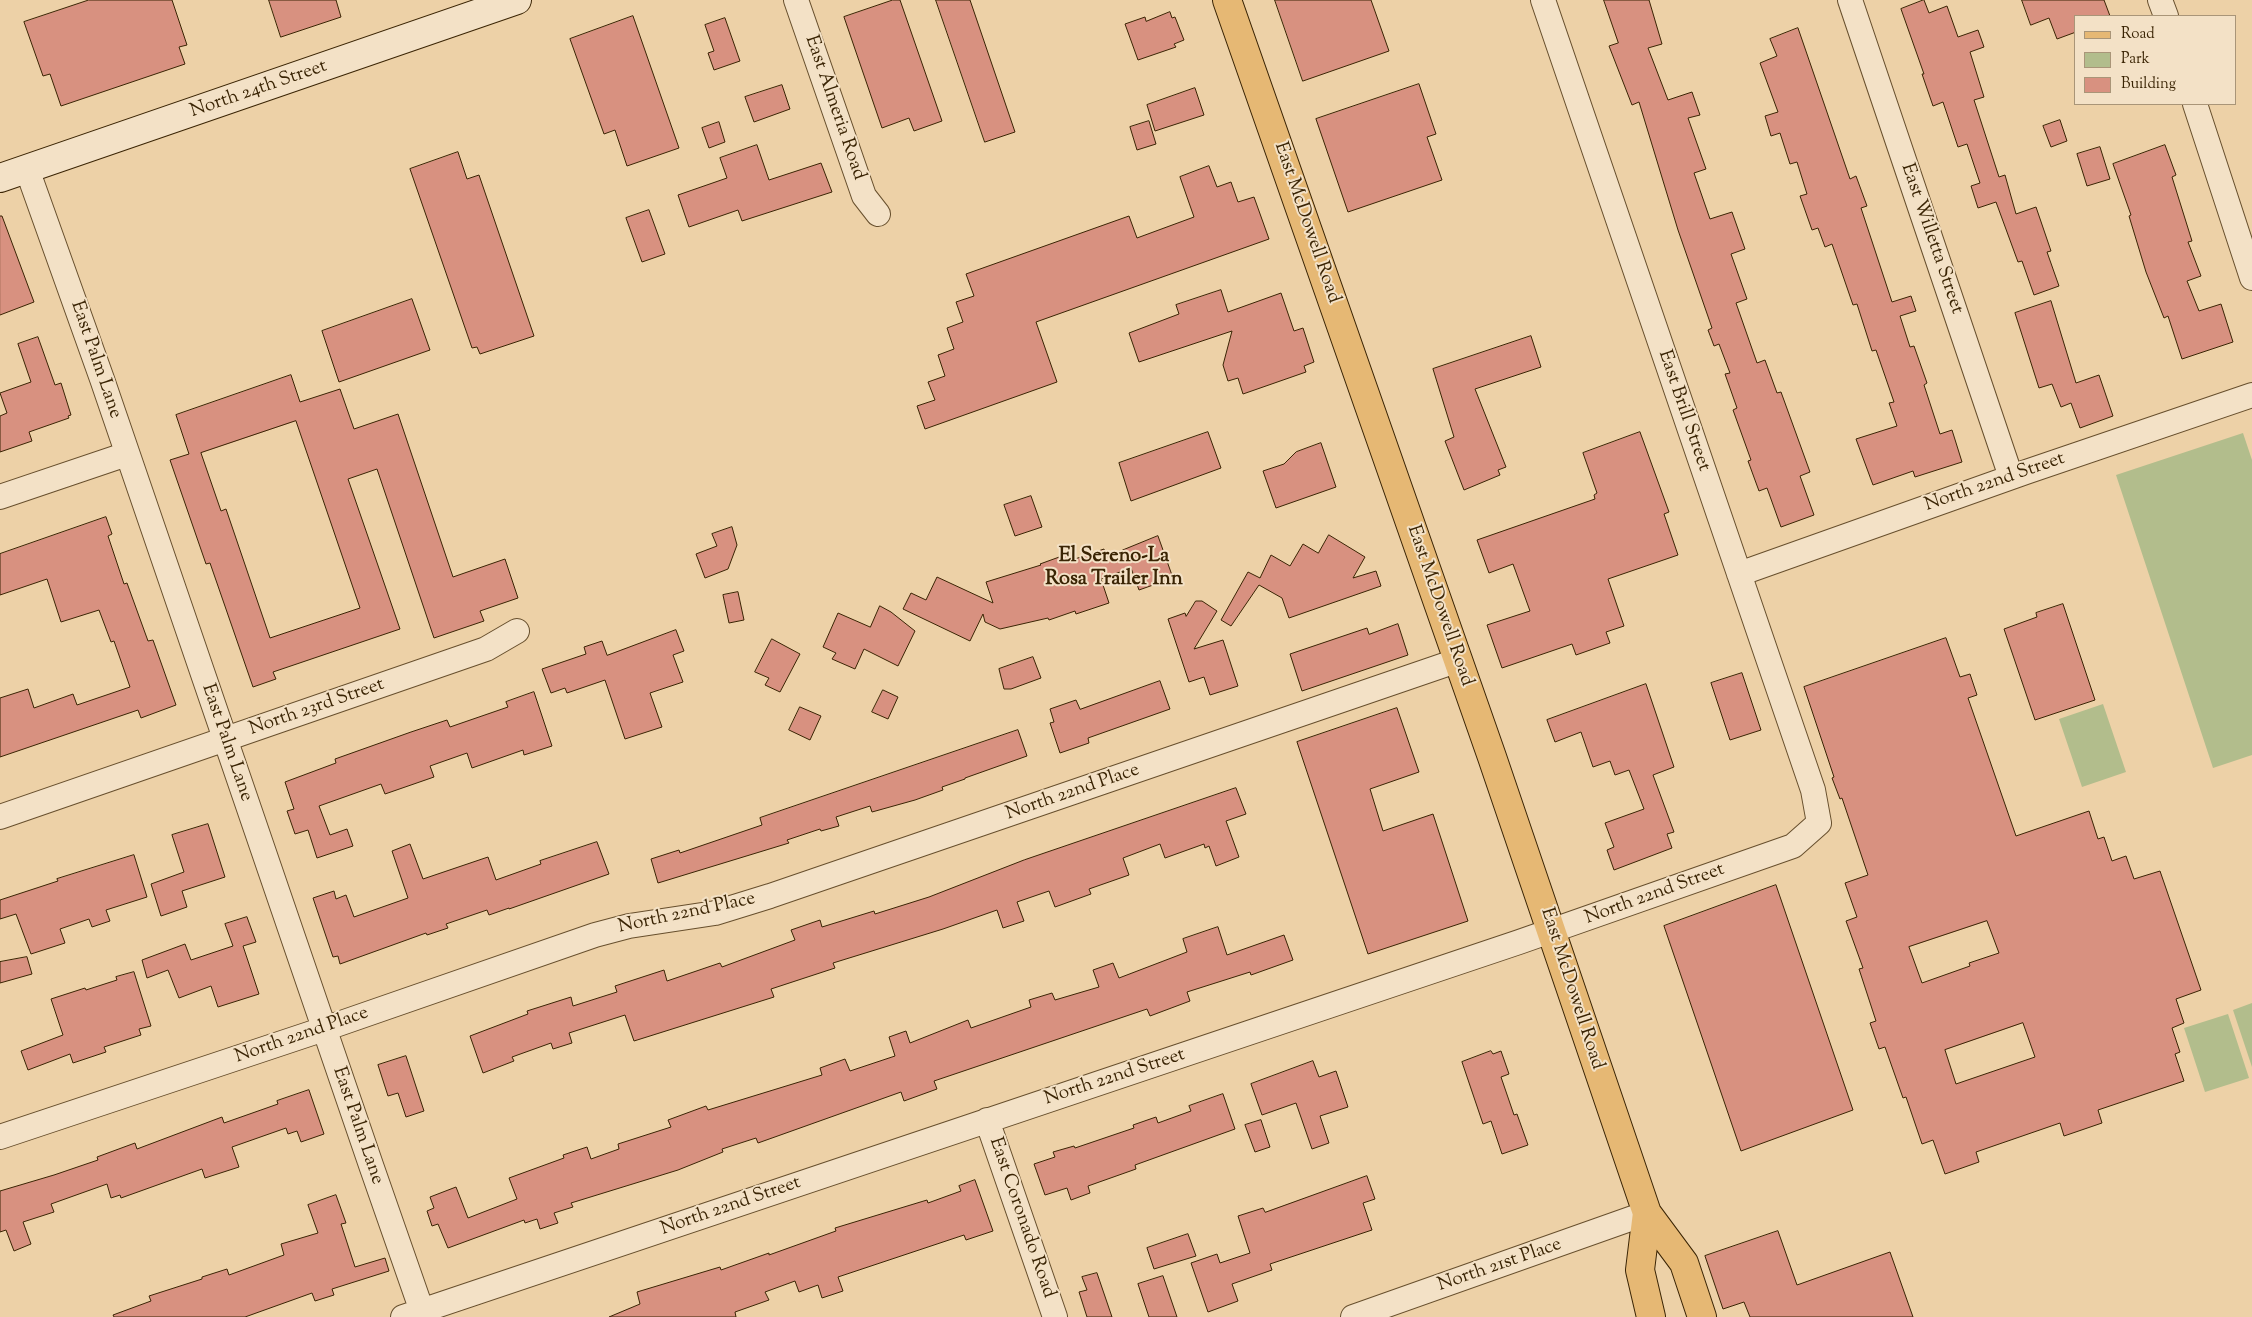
<!DOCTYPE html>
<style>
body{margin:0}
#map{position:relative;width:2252px;height:1317px;overflow:hidden;background:#edd1a7;font-family:"Sorts Mill Goudy",serif}
canvas{display:block}
.legend{position:absolute;left:2074px;top:15px;width:162px;height:90px;box-sizing:border-box;background:#f3e1c6;border:1px solid #a99578;margin:0;padding:6px 9px;list-style:none;font-size:15px;color:#3a2404}
.legend li{display:flex;align-items:center;gap:10px;height:25px}
.legend b{width:25px;border:1px solid #a99578}
</style>
<div id="map">
<canvas width="2252" height="1317"></canvas>
<ul class="legend">
<li><b style="height:6px;background:#e6b874"></b>Road</li>
<li><b style="height:14px;background:#b2bd8c"></b>Park</li>
<li><b style="height:14px;background:#d89180"></b>Building</li>
</ul>
</div>
<script>
const g = document.querySelector('canvas').getContext('2d');
g.lineJoin = 'round';
function paint(path, color) {
  g.fillStyle = color;
  g.fill(path, 'evenodd');
}
function stroke(path, color, width, dash) {
  g.strokeStyle = color;
  g.lineWidth = width;
  g.lineCap = dash ? 'butt' : 'round';
  g.setLineDash(dash || []);
  g.stroke(path);
}
function drawText(font, color, halo, rows, align = 'center') {
  g.font = font + ' "Sorts Mill Goudy",serif';
  g.lineWidth = 4;
  g.setLineDash([]);
  g.textBaseline = 'middle';
  g.strokeStyle = halo;
  g.fillStyle = color;
  for (const [text, x, y, turn = 0] of rows) {
    g.save();
    g.translate(x, y);
    g.rotate((+turn || 0) * Math.PI / 180);
    g.textAlign = isNaN(turn) ? turn : align;
    if (halo) g.strokeText(text, 0, 0);
    g.fillText(text, 0, 0);
    g.restore();
  }
}
const green = new Path2D(`
 M2243 433 2252 460V755L2213 768 2116 475Z
 M2103 704 2126 772 2082 787 2059 719Z
 M2252 1003V1067L2233 1010Z
 M2228 1014 2249 1078 2205 1092 2184 1028Z`);
const building = new Path2D(`
 M89 0H172L187 45 179 47 185 64 61 106 50 74 43 76 24 22Z
 M269 0H336L341 17 281 37Z
 M893 0H900L942 121 914 131 909 118 882 128 844 17Z
 M936 0H970L1015 132 985 142Z
 M1275 0H1371L1389 51 1303 81Z
 M1604 0H1649L1662 44 1648 48 1668 100 1692 92 1700 115 1688 118 1706 169 1694 173 1710 219 1732 212 1745 249 1731 254 1747 299 1736 303 1757 363 1765 360 1777 393 1781 392 1810 472 1800 476 1814 515 1781 527 1767 488 1759 491 1748 461 1751 460 1733 410 1737 408 1725 374 1730 373 1719 344 1714 346 1708 330 1712 328 1678 230 1639 102 1632 105 1609 46 1618 43Z
 M1924 0 1929 13 1947 6 1958 37 1978 30 1984 47 1970 52 1984 97 1974 100 1999 177 2005 175 2016 214 2036 207 2051 251 2047 252 2059 286 2034 295 2022 261 2018 262 1996 202 1978 208 1971 186 1980 183 1967 144 1958 147 1943 102 1933 106 1922 74H1924L1901 9Z
 M2022 0H2104L2110 16H2076V32L2057 39 2049 18 2031 25Z
 M1170 12 1172 18 1175 17 1184 40 1174 44 1176 47 1138 60 1125 24 1145 17 1146 21Z
 M633 16 679 148 627 166 615 130 604 134 570 39Z
 M725 18 740 61 714 70 708 53 714 51 705 25Z
 M1798 28 1850 179 1856 176 1867 206 1861 208 1892 302 1911 296 1916 311 1900 316 1910 347 1914 346 1927 383 1924 385 1940 434 1952 430 1962 462 1915 477 1913 471 1873 485 1856 439 1897 426 1889 403 1894 402 1876 350 1872 351 1857 304 1853 305 1832 244 1825 247 1818 228 1812 230 1800 196 1807 194 1797 162 1790 164 1780 133 1771 136 1765 116 1778 112 1760 63 1777 56 1770 39Z
 M1419 84 1436 134 1427 137 1442 180 1348 212 1316 119Z
 M782 85 790 109 754 122 745 97Z
 M1195 88 1204 115 1155 131 1147 105Z
 M2060 120 2067 141 2051 147 2043 126Z
 M1149 121 1156 144 1137 150 1130 127Z
 M719 122 725 142 709 148 702 128Z
 M757 145 769 180 821 163 832 192 742 221 738 210 689 227 678 195 727 178 720 158Z
 M2165 145 2176 175 2172 177 2192 241 2188 242 2201 276 2187 281 2199 311 2221 304 2233 342 2182 359 2168 316 2164 318 2146 272 2129 216 2131 215 2113 164Z
 M2100 147 2110 179 2087 186 2077 154Z
 M458 152 467 179 479 175 534 336 480 354 477 347 472 348 410 169Z
 M1209 166 1217 187 1231 182 1238 202 1254 197 1269 239 1036 322 1057 382 925 429 917 406 935 400 928 382 945 376 938 355 954 349 947 328 963 322 956 302 974 296 966 274 1129 216 1137 238 1194 217 1180 177Z
 M649 210 665 254 642 262 626 218Z
 M0 216H2L34 302 0 315Z
 M1221 290 1228 312 1281 293 1294 331 1303 328 1314 362 1304 366 1306 372 1243 394 1238 378 1228 381 1223 365 1232 331 1139 362 1129 333 1179 314 1176 305Z
 M412 299 430 350 339 382 322 331Z
 M2051 301 2076 383 2099 375 2113 416 2080 428 2071 403 2061 407 2052 384 2039 388 2015 313Z
 M1531 336 1541 367 1475 389 1506 467 1498 470 1500 475 1464 490 1445 441 1454 437 1433 369Z
 M38 337 55 385 61 383 71 415 68 416 69 418 29 432 32 441 0 452V416L7 413 0 393 31 382 18 344Z
 M291 375 300 402 340 389 354 429 398 414 453 577 505 559 518 598 480 611 484 621 434 638 377 469 348 479 400 629 273 672 276 679 253 687 210 563 206 564 170 460 189 454 176 415ZM296 421 360 608 270 638 226 509 221 511 201 453Z
 M1208 432 1221 468 1131 501 1119 463Z
 M1640 432 1669 512 1664 514 1678 555 1608 579 1624 626 1606 632 1610 643 1576 655 1572 644 1502 668 1487 625 1530 611 1513 564 1489 573 1477 540 1595 499 1594 495 1597 493 1583 453Z
 M1321 443 1336 487 1276 508 1263 471 1284 464 1296 452Z
 M1031 496 1042 527 1015 536 1004 505Z
 M106 517 112 534 108 536 124 584 127 583 148 641 153 640 176 705 141 718 138 710 0 757V698L28 689 34 708 73 694 77 705 130 687 114 641 111 642 99 610 61 622 47 579 0 595V554Z
 M732 527 737 545 728 569 705 578 696 554 717 546 712 534Z
 M1329 535 1365 557 1353 578 1376 571 1381 586 1289 618 1282 598 1259 585 1231 626 1221 620 1248 572 1260 578 1271 555 1290 566 1303 544 1318 553Z
 M1158 536 1173 578 1139 590 1131 568 1101 579 1109 603 1076 614 1075 611 1049 620 1048 618 1000 629 985 622 983 614 970 641 903 609 911 593 926 600 937 577 993 603 986 582 1041 565 1040 564 1073 552 1075 559 1104 549 1107 556Z
 M738 592 744 620 729 623 723 595Z
 M1196 601H1202L1217 611 1194 649 1223 640 1238 686 1210 695 1204 677 1189 682 1168 619 1185 613 1186 616Z
 M2063 604 2095 700 2035 720 2004 629 2037 617 2036 613Z
 M880 606 891 612 915 631 898 666 864 649 855 669 832 659 836 653 823 647 838 613 870 627Z
 M1398 624 1408 655 1302 691 1290 654 1367 628 1369 634Z
 M676 630 684 651 673 655 683 682 650 693 662 727 625 739 605 680 567 693 565 688 551 693 542 669 586 654 584 647 602 641 607 655Z
 M1946 638 1960 677 1970 674 1977 695 1968 698 2016 836 2089 811 2098 839 2104 837 2112 861 2126 856 2134 879 2160 871 2201 990 2176 999 2184 1023 2172 1028 2180 1052 2175 1054 2184 1081 2098 1110 2102 1123 2064 1136 2060 1123 1976 1152 1979 1162 1945 1174 1933 1140 1922 1144 1906 1097 1903 1098 1885 1047 1879 1049 1870 1023 1876 1021 1859 969 1863 968 1846 921 1857 917 1845 883 1868 875 1842 798 1840 799 1832 778 1834 777 1804 687ZM1987 921 1999 953 1969 963 1970 966 1922 983 1909 947ZM2023 1023 2035 1057 1956 1084 1945 1050Z
 M772 639 800 654 780 692 765 685 769 678 755 672Z
 M1033 657 1041 678 1011 689H1004L999 669Z
 M1742 673 1761 730 1730 740 1711 683Z
 M1160 681 1170 709 1088 738 1089 743 1060 753 1050 723 1054 722 1050 709 1076 700 1080 709Z
 M1646 684 1674 767 1653 775 1674 832 1667 834 1672 848 1614 870 1607 850 1614 847 1605 823 1644 809 1629 770 1615 775 1610 761 1593 767 1581 732 1555 742 1547 720Z
 M883 690 898 697 888 719 872 712Z
 M534 692 552 746 524 755 523 750 472 768 467 753 430 766 434 777 385 794 381 784 319 806 330 835 347 829 353 846 317 858 308 830 295 834 287 811 294 809 285 782 336 763 335 759 411 732 447 720 450 727 508 707 506 702Z
 M800 707 821 716 810 740 789 730Z
 M1397 708 1419 772 1370 789 1383 831 1433 814 1468 921 1368 954 1297 742Z
 M1018 730 1027 756 965 778V779L942 787 943 790 915 800 872 812 870 806 836 817 839 826 821 831 820 829 787 840 789 843 658 883 651 859 679 850 680 853 762 825 760 818Z
 M1236 788 1246 814 1226 821 1239 857 1216 866 1209 846 1205 848 1204 844 1165 858 1160 844 1123 858 1129 875 1089 889 1091 894 1055 907 1049 891 1017 902 1024 921 1003 928 997 910 943 929 833 963 835 968 771 989 774 997 634 1041 625 1015 569 1033 572 1043 553 1049 551 1043 512 1057 514 1061 483 1073 470 1036 528 1014 527 1011 571 997 573 1006 617 992 615 986 664 970 667 981 720 963 722 967 795 940 791 930 820 920 822 927 874 911 875 914 929 897 1024 860Z
 M208 824 225 877 182 891 187 907 161 916 151 884 184 872 172 835Z
 M597 842 609 874 509 909V908L489 915 487 910 446 924 448 928 427 935 426 933 340 964 338 956 333 957 313 898 334 891 336 899 346 895 354 917 408 898 392 851 410 844 423 879 488 857 496 880 541 864 540 861Z
 M134 855 147 897 106 910 110 921 92 927 89 919 60 929 65 943 31 954 16 914 0 919V900L58 881 57 879Z
 M1776 885 1853 1110 1741 1151 1664 926Z
 M247 917 256 942 243 946 259 994 218 1007 211 986 179 998 168 970 147 978 142 960 185 944 191 960 233 946 225 924Z
 M1218 927 1227 955 1284 935 1293 960 1251 975 1250 972 1187 992 1190 1001 1150 1016 1147 1009 934 1081 937 1089 904 1101 901 1092 758 1143 756 1138 722 1149 723 1152 678 1170 571 1203 573 1207 554 1213 558 1223 540 1229 537 1219 525 1223 524 1220 448 1248 438 1224 432 1226 427 1211 434 1208 430 1197 456 1187 468 1218 517 1199 509 1178 564 1158 563 1155 587 1147 591 1159 619 1149 618 1144 671 1127 668 1120 706 1106 708 1110 822 1075 820 1068 845 1059 850 1071 895 1056 889 1037 906 1031 910 1043 968 1020 971 1028 1031 1007 1029 1000 1052 993 1055 1000 1099 987 1093 970 1113 963 1119 978 1187 952 1183 939Z
 M27 957 32 974 0 983V962Z
 M134 972 151 1026 139 1029 141 1035 104 1047 106 1052 73 1063 70 1054 28 1070 21 1051 63 1035 51 999 85 988 86 990 117 980 116 977Z
 M1491 1051 1493 1054 1501 1051 1509 1074 1501 1077 1514 1115 1517 1114 1528 1145 1502 1154 1491 1121 1483 1124 1462 1062Z
 M406 1056 424 1111 406 1117 398 1093 388 1096 378 1065Z
 M1313 1061 1319 1077 1336 1071 1348 1107 1320 1116 1329 1143 1312 1149 1296 1103 1262 1115 1251 1084Z
 M309 1090 324 1134 301 1142 297 1131 288 1134 286 1128 232 1147 239 1167 205 1178 202 1169 121 1198 120 1195 111 1198 107 1184 51 1204 54 1212 23 1222 31 1244 14 1251 6 1230 0 1232V1191L54 1175 98 1160 97 1157 135 1143 137 1149 222 1117 224 1123 278 1104 277 1101Z
 M1223 1094 1235 1129 1135 1165 1136 1169 1088 1186 1090 1193 1071 1200 1067 1188 1045 1195 1034 1164 1055 1157 1053 1152 1074 1146 1075 1148 1134 1128 1133 1125 1156 1117 1158 1123 1191 1111 1189 1106Z
 M1261 1120 1270 1147 1255 1152 1245 1125Z
 M1367 1176 1375 1199 1363 1203 1372 1230 1270 1264 1272 1270 1232 1284 1238 1301 1208 1312 1191 1263 1217 1254 1220 1263 1250 1253 1238 1216 1263 1208 1265 1212Z
 M975 1180 993 1231 966 1240 964 1235 838 1277 843 1291 822 1298 818 1285 799 1292 795 1281 765 1292 769 1300 735 1312 736 1317H609L640 1304 637 1292 720 1267 721 1270 769 1253V1255L836 1231 835 1228 927 1200 928 1203 961 1191 959 1186Z
 M336 1195 346 1223 341 1224 355 1267 385 1258 389 1271 332 1289 334 1295 315 1301 312 1293 245 1317H114L113 1315 151 1301 149 1296 202 1279V1277L227 1269 229 1275 284 1255 281 1244 318 1233 308 1205Z
 M1778 1231 1797 1285 1890 1252 1913 1317H1750L1744 1302 1723 1309 1705 1256Z
 M1188 1234 1196 1256 1154 1269 1147 1248Z
 M1097 1273 1112 1317H1087L1079 1292 1087 1290 1082 1277Z
 M1163 1276 1177 1317H1149L1138 1284Z`);
const minor = new Path2D(`
 M796 0 864 196 878 214
 M1850 0 2011 477
 M2160 0 2166 16
 M2195 104 2252 278
 M27 169 102 379 372 1168 424 1317
 M0 497 127 454
 M1739 574 2026 472 2252 395
 M0 817 486 649 517 631
 M987 1120 1055 1317
 M0 1137 324 1029 595 935 629 926 715 913 770 896 1459 660
 M403 1317 1519 942 1793 846 1819 823 1813 790 1543 0
 M1353 1317 1647 1213`);
const secondary = new Path2D(`
 M0 178 517 0`);
const primary = new Path2D(`
 M1227 0 1492 757 1647 1213 1684 1263 1702 1317
 M1647 1213 1640 1270 1651 1317`);
const streetNames = [
 ["North 24th Street",259,90,-19],
 ["East Almeria Road",834,108,71],
 ["East McDowell Road",1306,223,71],
 ["East Willetta Street",1931,239,71],
 ["East Palm Lane",95,360,71],
 ["East Brill Street",1683,411,71],
 ["North 22nd Street",1995,483,-19],
 ["East McDowell Road",1439,606,71],
 ["North 23rd Street",317,708,-19],
 ["East Palm Lane",226,743,71],
 ["North 22nd Place",1073,793,-19],
 ["North 22nd Street",1655,895,-20],
 ["North 22nd Place",687,914,-12],
 ["East McDowell Road",1571,989,72],
 ["North 22nd Place",302,1036,-19],
 ["North 22nd Street",1115,1078,-18],
 ["East Palm Lane",357,1126,71],
 ["North 22nd Street",731,1207,-19],
 ["East Coronado Road",1021,1218,71],
 ["North 21st Place",1500,1266,-19]
];
const neighbourhoodNames = [
 ["El Sereno-La",1114,558],
 ["Rosa Trailer Inn",1114,581]
];
paint(green, '#b2bd8c');
paint(building, '#d89180');
stroke(building, '#3a2404', 1);
stroke(minor, '#674f2d', 26);
stroke(secondary, '#3a2404', 30);
stroke(primary, '#3a2404', 30);
stroke(minor, '#f3e1c6', 24);
stroke(secondary, '#f3e1c6', 28);
stroke(primary, '#e6b874', 28);
drawText('19px', '#3a2404', '#f3e1c6', streetNames);
drawText('bold 20px', '#3a2404', '#f3e1c6', neighbourhoodNames);
</script>
